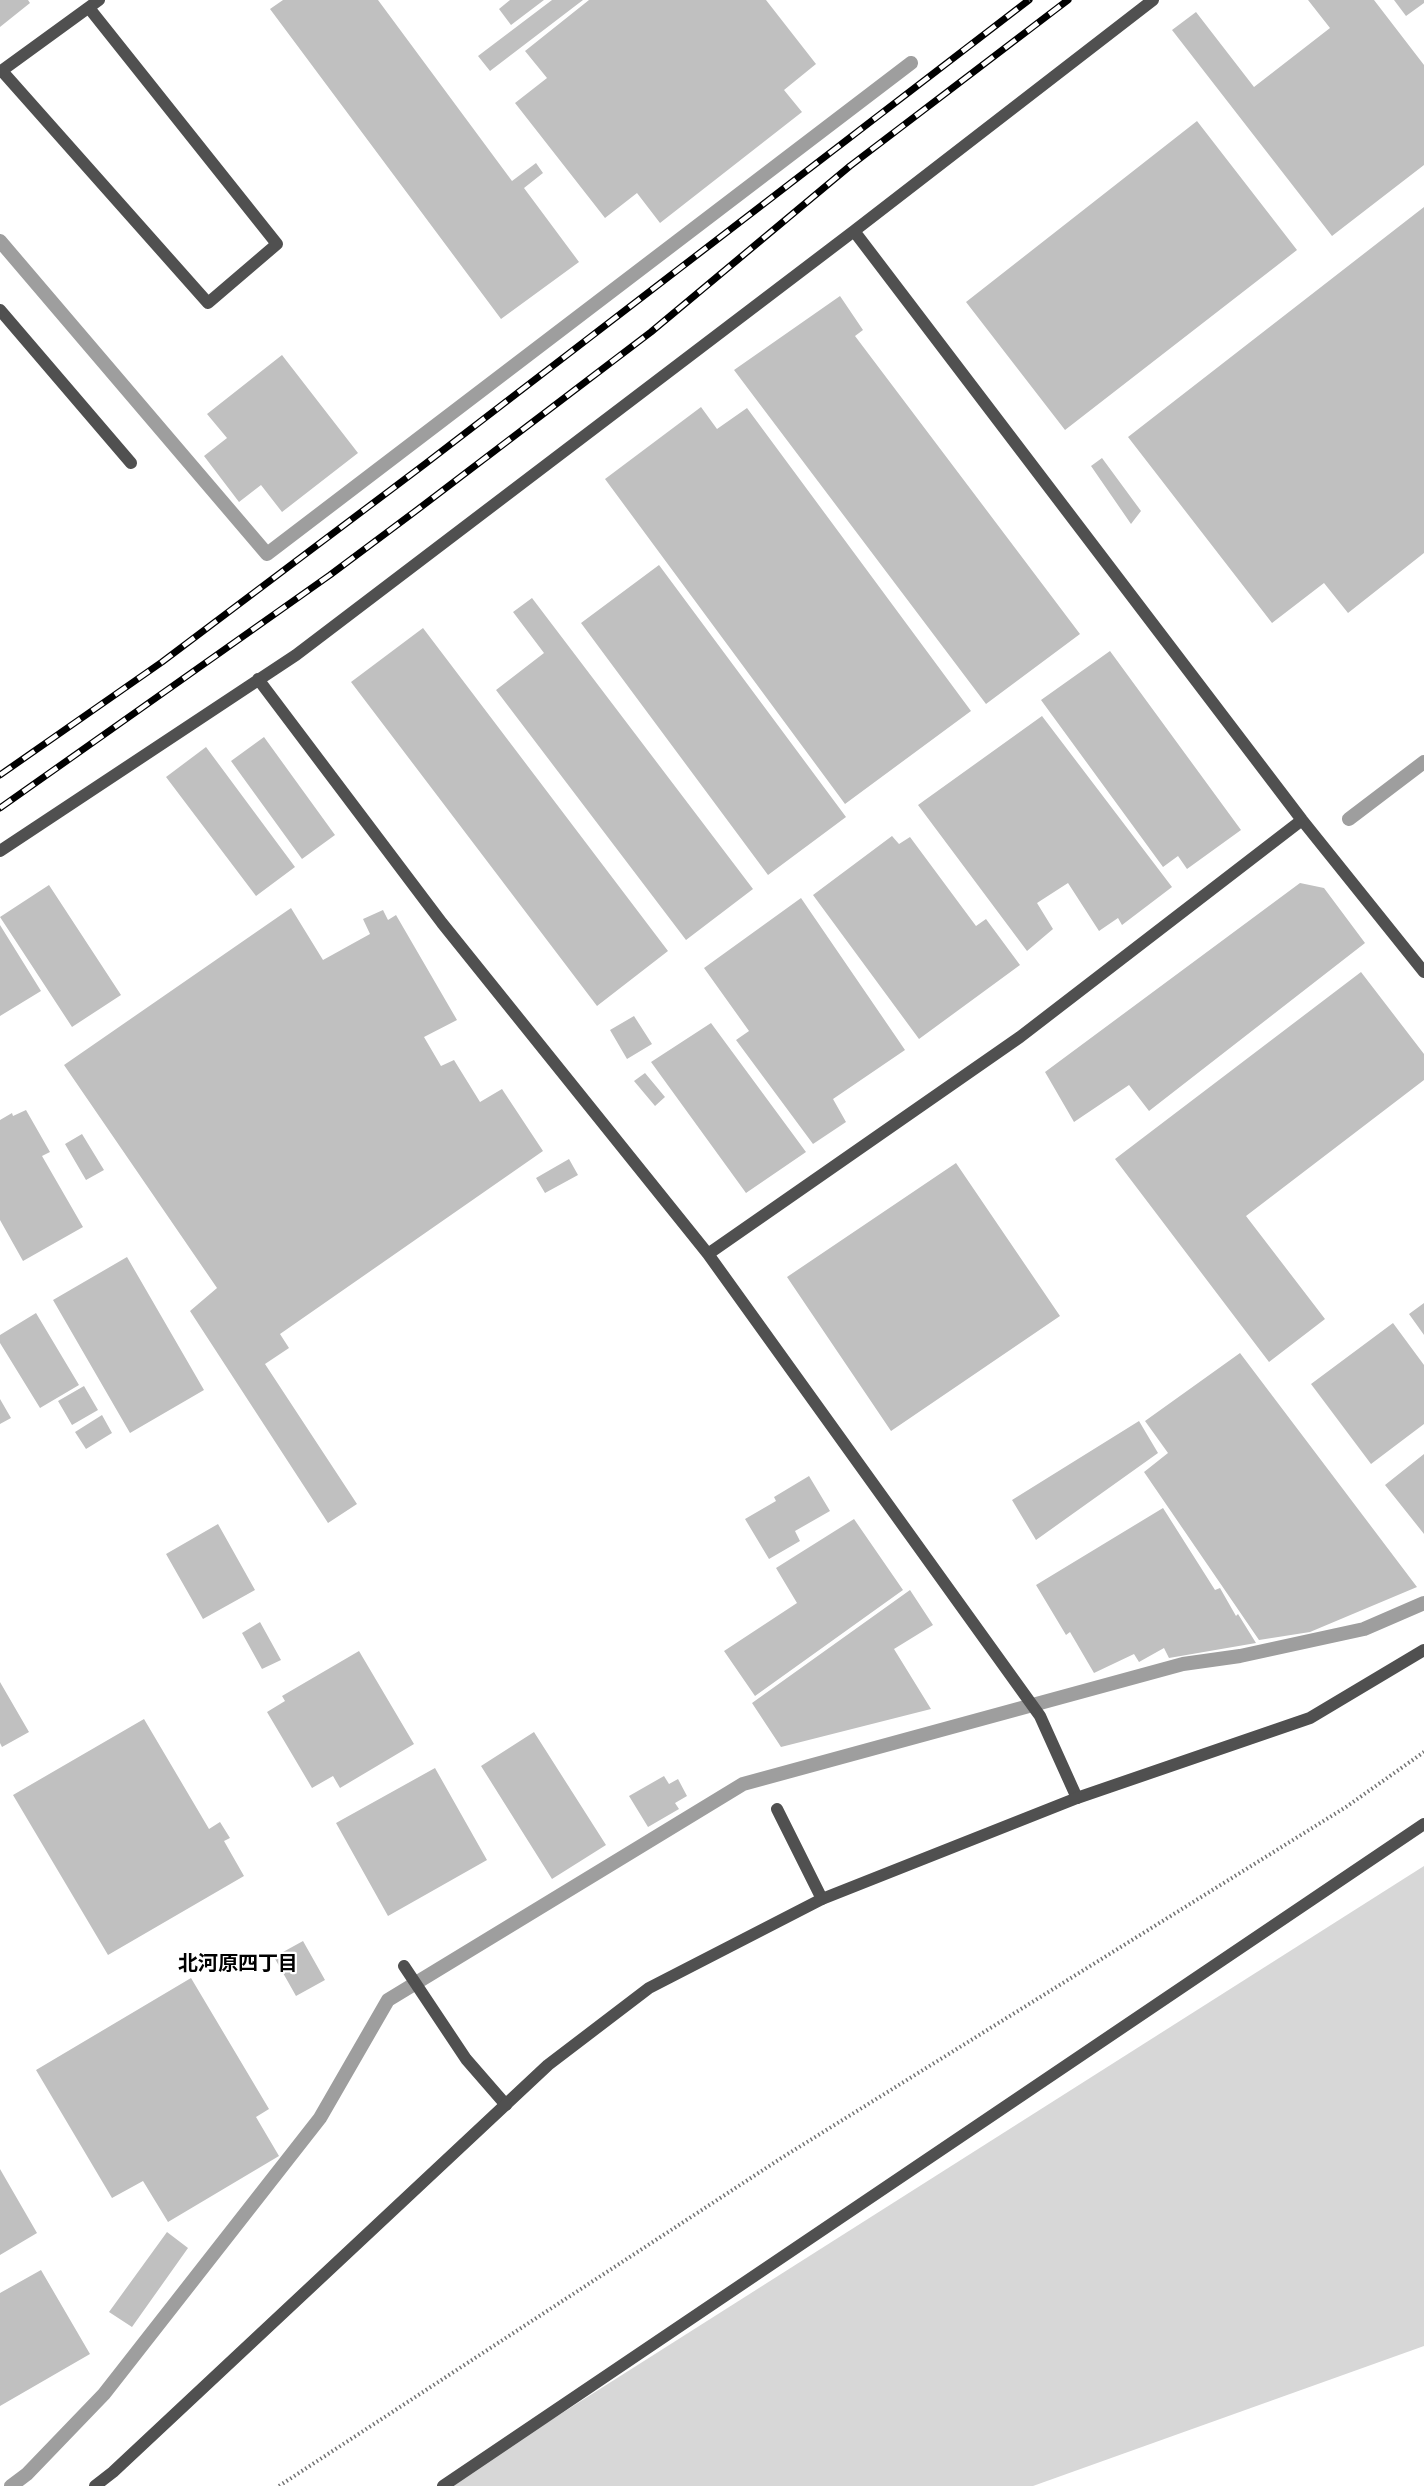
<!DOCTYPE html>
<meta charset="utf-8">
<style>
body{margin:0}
canvas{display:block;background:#fff}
</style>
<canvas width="1424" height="2486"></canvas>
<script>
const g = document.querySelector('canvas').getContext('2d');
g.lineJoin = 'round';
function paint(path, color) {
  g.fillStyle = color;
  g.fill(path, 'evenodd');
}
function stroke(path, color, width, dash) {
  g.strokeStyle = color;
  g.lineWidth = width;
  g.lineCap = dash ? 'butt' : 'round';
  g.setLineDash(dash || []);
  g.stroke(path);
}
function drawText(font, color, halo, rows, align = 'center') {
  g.font = font + ' "Noto Sans","Noto Sans JP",sans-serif';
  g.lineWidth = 4.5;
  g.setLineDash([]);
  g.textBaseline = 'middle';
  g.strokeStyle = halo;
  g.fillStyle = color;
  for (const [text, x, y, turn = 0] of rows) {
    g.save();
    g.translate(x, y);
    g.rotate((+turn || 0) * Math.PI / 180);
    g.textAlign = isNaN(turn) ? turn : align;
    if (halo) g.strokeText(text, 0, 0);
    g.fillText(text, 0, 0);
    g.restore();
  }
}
const green = new Path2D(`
 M1424 1866V2346L1033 2486H447Z`);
const stream = new Path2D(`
 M0 241 267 554 911 63
 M1349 819 1424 762
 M11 2486 27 2474 104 2394 320 2118 388 2000 743 1784 1183 1664 1240 1656 1364 1629 1424 1603`);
const building = new Path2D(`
 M0 0H28L30 3 0 27Z
 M283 0H378L512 181 536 163 543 173 524 188 579 262 501 319 270 9Z
 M510 0H544L511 25 499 9Z
 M552 0H583L490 71 478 56Z
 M589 0H766L816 64 784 90 802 112 660 223 637 193 605 218 515 103 547 78 525 51Z
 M1308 0H1374L1424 65V165L1332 236 1172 30 1196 12 1254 87 1330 28Z
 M1394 0H1424V3L1406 16Z
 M1197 121 1297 250 1065 430 966 302Z
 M1424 207V553L1348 613 1324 583 1272 623 1128 437Z
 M840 296 863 330 855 336 1080 634 986 704 734 370Z
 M282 355 358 453 282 512 261 485 239 502 204 456 227 438 207 414Z
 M701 407 717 429 747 408 971 711 845 804 605 479Z
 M1102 458 1141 511 1131 524 1091 466Z
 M659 565 846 817 768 875 581 623Z
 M532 598 753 889 686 940 496 690 544 653 513 612Z
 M423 628 668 951 597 1006 351 682Z
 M1110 651 1241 830 1187 869 1178 856 1163 867 1041 700Z
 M1042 716 1172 887 1122 925 1118 918 1099 931 1068 883 1037 903 1053 929 1027 951 918 805Z
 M264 737 335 835 302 859 231 761Z
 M206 747 295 867 256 896 166 777Z
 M892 836 899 844 910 837 976 926 986 919 1020 965 919 1039 813 895Z
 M1300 883 1324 888 1365 943 1149 1111 1129 1085 1074 1122 1045 1072Z
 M49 885 121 995 72 1027 0 917Z
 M801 898 905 1050 833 1099 846 1122 813 1144 736 1040 749 1031 704 968Z
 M291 908 323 960 370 934 363 919 383 910 388 920 396 915 457 1020 424 1037 441 1066 454 1060 480 1102 502 1089 543 1151 280 1334 289 1348 265 1364 357 1504 328 1523 190 1311 217 1288 64 1065Z
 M0 925 41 991 0 1016Z
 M1361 972 1424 1054V1080L1246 1216 1325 1319 1269 1362 1115 1159Z
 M634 1016 652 1044 627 1059 610 1030Z
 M711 1023 806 1152 746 1193 651 1062Z
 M645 1073 665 1097 655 1106 634 1081Z
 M26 1110 50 1152 42 1156 83 1227 23 1261 0 1220V1120L12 1113 13 1116Z
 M82 1134 104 1170 86 1180 65 1144Z
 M569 1159 578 1175 545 1193 536 1178Z
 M956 1163 1060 1316 891 1431 787 1277Z
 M127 1257 204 1390 130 1433 53 1300Z
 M1424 1303V1335L1409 1314Z
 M36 1313 79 1385 40 1408 0 1343V1335Z
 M1393 1323 1424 1365V1424L1371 1464 1311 1384Z
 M1240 1353 1417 1587 1310 1632 1259 1640 1144 1472 1168 1453 1145 1421Z
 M84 1386 98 1410 72 1425 58 1401Z
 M0 1399 11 1418 0 1424Z
 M102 1415 112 1433 86 1449 75 1432Z
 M1139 1421 1158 1453 1036 1540 1012 1500Z
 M1424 1454V1534L1385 1485Z
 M809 1476 830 1511 795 1531 800 1541 769 1559 745 1519 776 1501 774 1497Z
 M1163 1508 1215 1590 1220 1588 1236 1616 1238 1614 1256 1643 1169 1658 1164 1648 1139 1662 1134 1654 1094 1673 1070 1632 1066 1635 1036 1585Z
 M854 1519 903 1590 755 1696 724 1651 797 1603 776 1568Z
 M218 1524 255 1590 203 1619 166 1554Z
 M910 1590 933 1625 894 1649 931 1709 781 1747 752 1703Z
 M260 1622 281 1660 262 1669 242 1633Z
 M359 1651 414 1744 340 1788 333 1776 312 1788 267 1712 285 1701 282 1696Z
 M0 1682 29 1732 2 1747 0 1743Z
 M144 1719 209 1829 220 1822 230 1838 224 1841 244 1876 108 1955 13 1795Z
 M534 1732 606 1845 552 1879 481 1766Z
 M435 1768 487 1860 388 1916 336 1823Z
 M664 1776 669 1784 678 1779 687 1796 675 1803 679 1809 648 1827 629 1796Z
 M303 1941 325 1980 296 1996 274 1957Z
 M191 1978 269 2109 256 2117 279 2156 168 2222 143 2181 112 2198 36 2070Z
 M0 2169 37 2233 0 2255Z
 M167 2232 188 2248 132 2327 109 2312Z
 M41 2270 90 2354 0 2406V2293Z`);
const path = new Path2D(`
 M279 2486 783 2157 1346 1807 1424 1752`);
const service = new Path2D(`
 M777 1809 822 1899
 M404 1966 466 2059 506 2105
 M443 2486 1424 1824`);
const minor = new Path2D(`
 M2 71 208 303 277 244 89 8
 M0 72 99 0
 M854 231 1302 820 1424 972
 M0 310 131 463
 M258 679 442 923 708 1254 1040 1716 1077 1798
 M0 851 296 655 854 231 1153 0
 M708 1254 1020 1037 1302 820`);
const tertiary = new Path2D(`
 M95 2486 113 2472 548 2065 649 1988 822 1899 1077 1798 1310 1718 1424 1650`);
const rail = new Path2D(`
 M0 775 162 662 425 464 1029 0
 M0 808 330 575 417 510 651 332 850 166 1068 0`);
const neighbourhoodNames = [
 ["北河原四丁目",238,1964]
];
paint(green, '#d7d7d7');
stroke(stream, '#9e9e9e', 14);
paint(building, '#c0c0c0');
stroke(path, '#727272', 4, [1.5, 3]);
stroke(service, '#505050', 12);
stroke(minor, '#505050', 12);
stroke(tertiary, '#505050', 12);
stroke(rail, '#000', 7);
stroke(rail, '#fff', 4.5, [14]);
drawText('bold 20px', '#000', '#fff', neighbourhoodNames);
</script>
